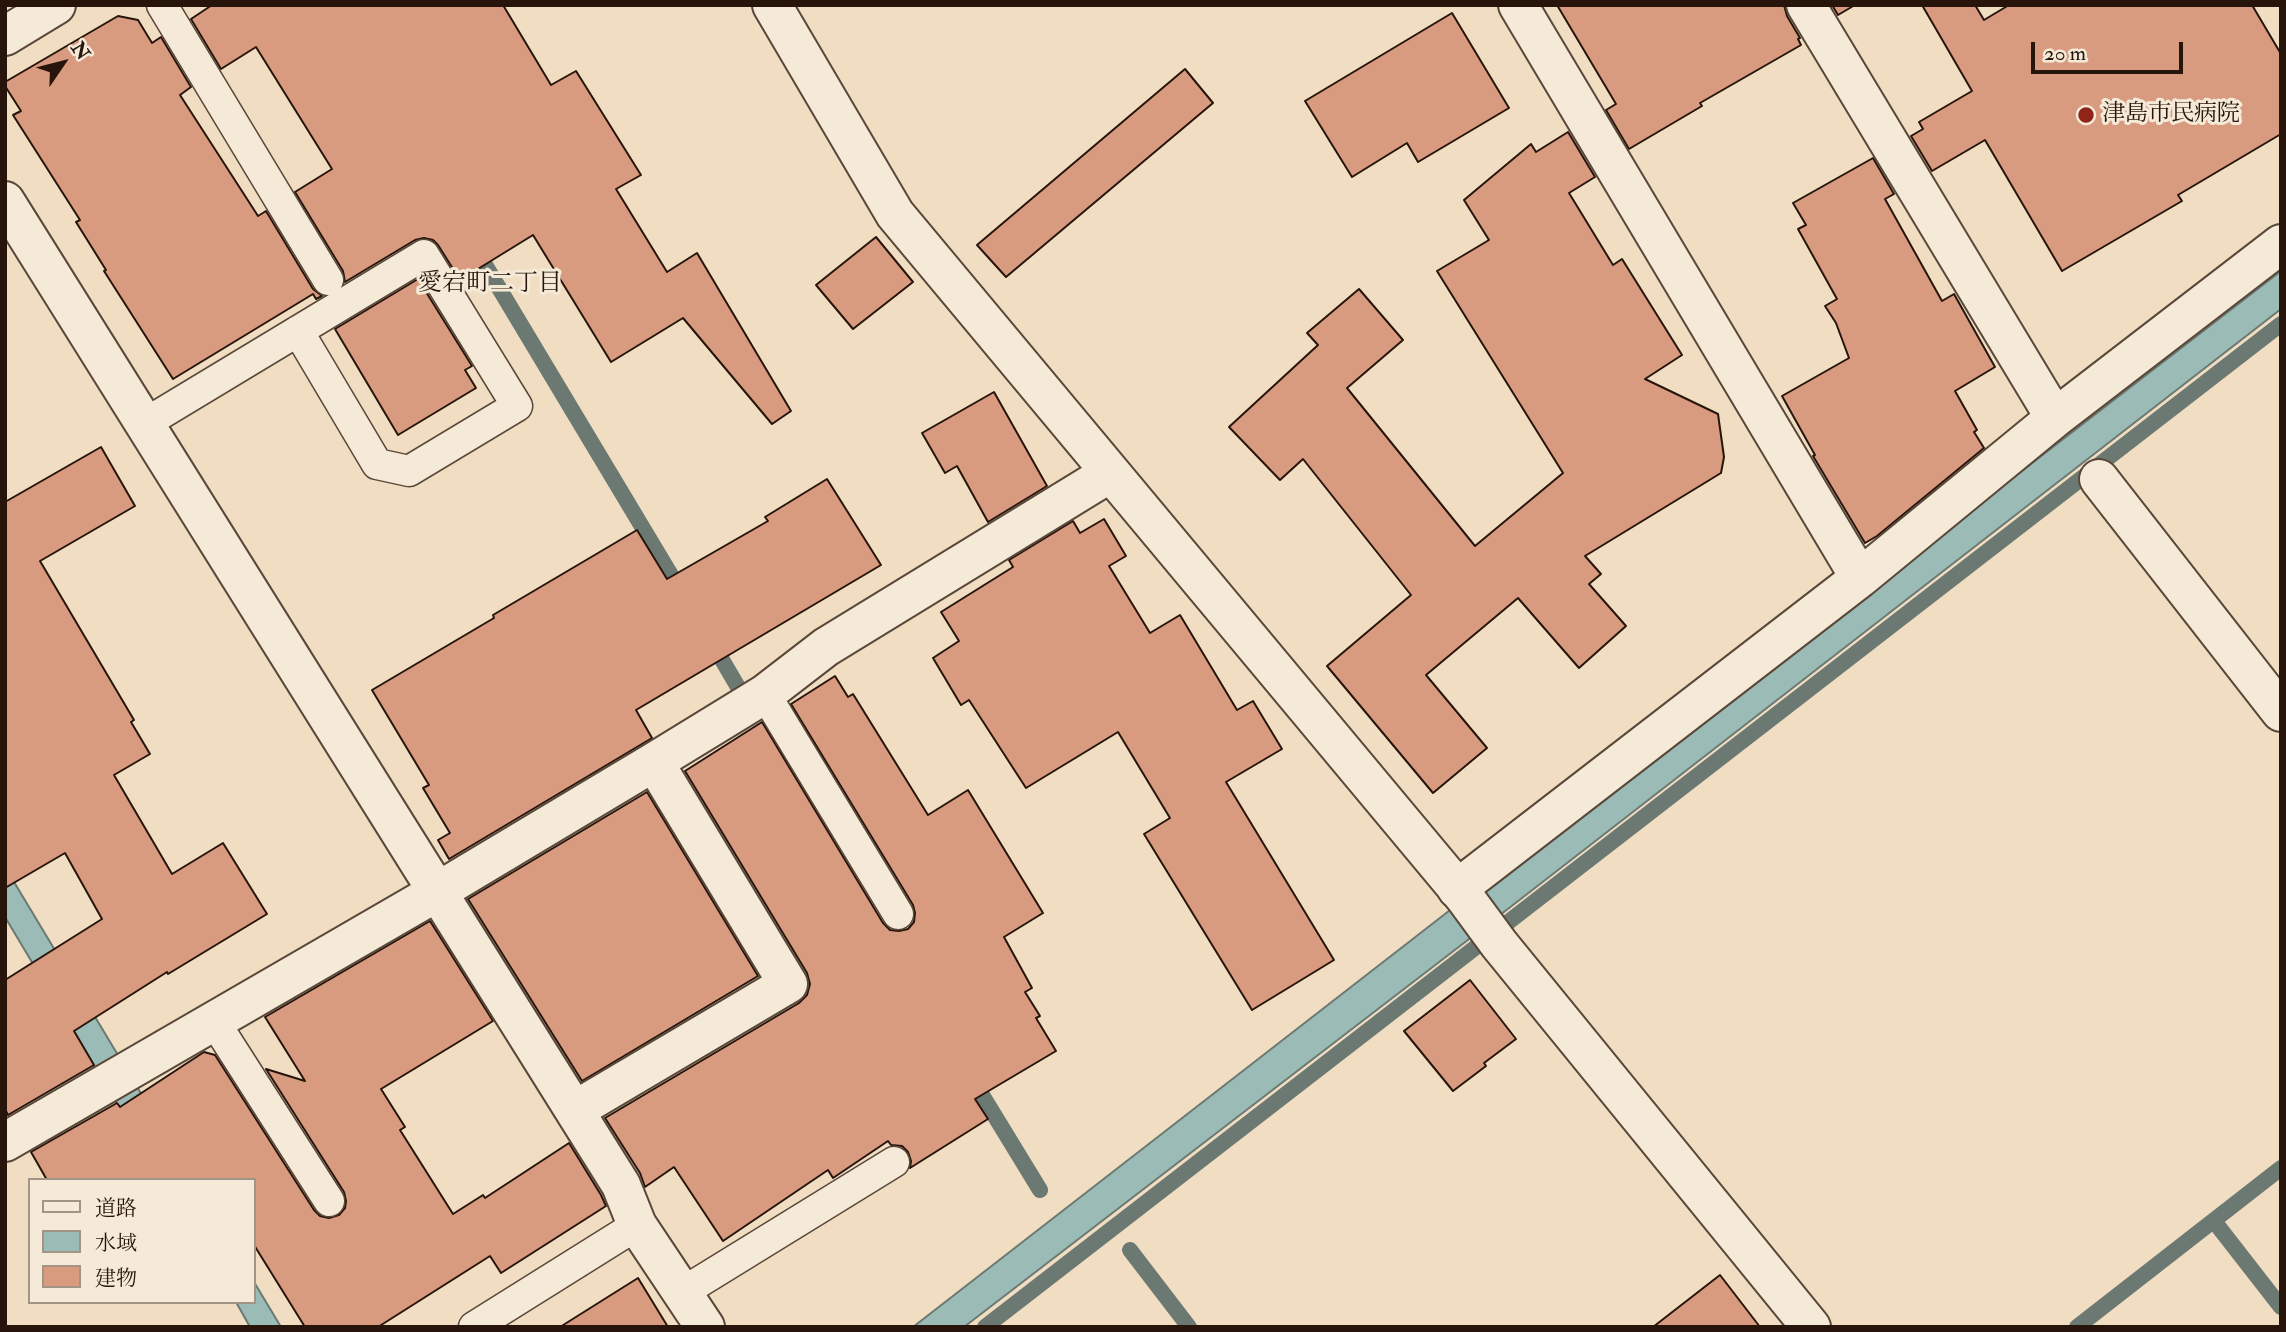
<!DOCTYPE html>
<meta charset="utf-8">
<style>
body{margin:0}
#map{position:relative;width:2286px;height:1332px;overflow:hidden;background:#f0ddc2;font-family:"IM FELL Double Pica","Noto Serif JP",serif}
canvas{display:block}
.frame{position:absolute;inset:0;border:7px solid #27150b;pointer-events:none}
.legend{position:absolute;left:28px;top:1178px;width:228px;height:126px;box-sizing:border-box;background:#f5e9d7;border:2px solid #a39485;margin:0;padding:9px 12px;list-style:none;font-size:21px;color:#27150b}
.legend li{display:flex;align-items:center;gap:14px;height:35px}
.legend b{width:35px;border:2px solid #a39485}
.north{position:absolute;left:28px;top:28px;width:70px;height:70px;-webkit-text-stroke:5px #f5e9d7;paint-order:stroke;rotate:55deg;font-size:19px;font-weight:700;line-height:28px;text-align:center;color:#27150b}
.north::after{content:'';display:block;margin:auto;width:24px;height:32px;background:#27150b;clip-path:polygon(50% 0,100% 100%,50% 72%,0 100%)}
.scale{position:absolute;left:2031px;top:42px;width:152px;height:32px;box-sizing:border-box;border:4px solid #27150b;border-top:0;padding-left:9px;font-size:21px;line-height:24px;white-space:nowrap;color:#27150b;-webkit-text-stroke:5px #f5e9d7;paint-order:stroke}
</style>
<div id="map">
<canvas width="2286" height="1332"></canvas>
<div class="frame"></div>
<ul class="legend">
<li><b style="height:9px;background:#f5e9d7"></b>道路</li>
<li><b style="height:19px;background:#9abbb6"></b>水域</li>
<li><b style="height:19px;background:#d99b80"></b>建物</li>
</ul>
<div class="north">N</div>
<div class="scale">20 m</div>
</div>
<script>
const g = document.querySelector('canvas').getContext('2d');
g.lineJoin = 'round';
function paint(path, color) {
  g.fillStyle = color;
  g.fill(path, 'evenodd');
}
function stroke(path, color, width, dash) {
  g.strokeStyle = color;
  g.lineWidth = width;
  g.lineCap = dash ? 'butt' : 'round';
  g.setLineDash(dash || []);
  g.stroke(path);
}
function drawText(font, color, halo, rows, align = 'center') {
  g.font = font + ' "IM FELL Double Pica","Noto Serif JP",serif';
  g.lineWidth = 6;
  g.setLineDash([]);
  g.textBaseline = 'middle';
  g.strokeStyle = halo;
  g.fillStyle = color;
  for (const [text, x, y, turn = 0] of rows) {
    g.save();
    g.translate(x, y);
    g.rotate((+turn || 0) * Math.PI / 180);
    g.textAlign = isNaN(turn) ? turn : align;
    if (halo) g.strokeText(text, 0, 0);
    g.fillText(text, 0, 0);
    g.restore();
  }
}
const water = new Path2D(`
 M2281 271V309L1473 936 964 1327H913L1454 907 1488 883Z
 M5 867 193 1180H162L5 917Z
 M254 1282 281 1327H250L236 1302H254Z`);
const stream = new Path2D(`
 M475 248 683 595
 M711 641 738 687
 M971 1077 1040 1190
 M2214 1221 2281 1307
 M1130 1250 1189 1327
 M985 1327 2281 324
 M2077 1327 2281 1168`);
const building = new Path2D(`
 M212 5H503L551 85 576 71 641 175 616 189 667 272 697 253 791 411 772 424 683 318 611 362 533 235 460 280 438 245 433 240 424 238 415 240 345 282 343 271 295 192 332 169 256 47 221 69 191 19Z
 M1557 5H1784L1787 16 1800 38 1798 39 1801 45 1700 103 1702 106 1629 149 1606 110 1616 104Z
 M1832 5H1855L1838 15Z
 M1922 5H1975L1984 20 2009 5H2252L2281 54V134L2178 195 2182 201 2062 271 1985 140 1932 171 1911 136 1923 129 1919 122 1972 91Z
 M1452 13 1509 108 1418 162 1407 143 1352 177 1305 101Z
 M118 16 138 20 152 43 161 37 191 87 180 95 258 216 266 211 313 289 322 296 316 299 313 294 173 379 104 271 106 270 76 222 80 220 13 115 21 111 5 86V82Z
 M1185 69 1213 103 1006 277 977 245Z
 M1568 132 1595 177 1569 193 1613 265 1622 259 1682 355 1645 379 1718 414 1724 457 1721 473 1585 556 1601 574 1589 584 1626 626 1579 668 1518 598 1426 675 1487 748 1433 793 1327 666 1411 595 1303 459 1280 480 1229 427 1318 345 1307 333 1359 289 1403 340 1347 388 1475 546 1563 473 1437 271 1489 240 1464 200 1531 144 1536 152Z
 M1873 158 1894 194 1885 199 1942 301 1954 294 1995 367 1955 391 1977 430 1974 432 1984 448 1877 536 1865 543 1813 456 1815 455 1782 396 1849 358 1836 323 1825 306 1837 299 1798 229 1806 225 1793 203Z
 M876 237 913 282 853 329 816 285Z
 M418 279 472 366 465 370 476 388 398 435 335 329Z
 M994 392 1047 486 988 522 957 466 945 473 922 433Z
 M101 447 135 506 40 561 134 720 131 722 150 754 114 775 172 874 223 843 267 914 168 974 167 972 74 1031 94 1065 8 1115 5 1109V980L102 919 65 853 5 888V502Z
 M827 479 881 565 636 710 652 738 449 859 438 840 450 833 423 788 429 785 372 690 494 618 493 615 637 530 667 579 768 521 765 517Z
 M1104 519 1126 556 1109 566 1150 633 1180 615 1237 710 1253 701 1282 749 1226 782 1334 960 1252 1010 1144 834 1170 818 1118 732 1026 788 969 700 961 705 933 658 959 641 941 612 1013 567 1009 560 1073 521 1080 533Z
 M835 676 848 697 853 694 928 815 968 790 1043 913 1004 937 1032 988 1025 992 1040 1016 1036 1018 1056 1051 975 1099 988 1119 910 1168 911 1161 908 1152 902 1146 891 1145 888 1141 833 1178 828 1170 723 1241 674 1167 645 1187 640 1173 605 1118 799 1003 807 995 810 984 807 973 685 771 762 722 883 923 890 930 899 931 908 929 914 922 915 913 913 905 791 704Z
 M647 792 758 976 582 1081 468 899Z
 M430 921 493 1021 381 1089 405 1127 400 1130 453 1214 483 1195 485 1198 569 1143 601 1195 606 1206 501 1273 490 1256 378 1327H305L254 1245V1180H47L31 1152 117 1103 120 1107 204 1052 215 1055 314 1210 320 1216 329 1218 339 1215 345 1208 346 1201 344 1192 266 1069 305 1081 265 1017Z
 M1470 980 1516 1039 1484 1063 1486 1066 1453 1091 1404 1031Z
 M1720 1275 1760 1327H1653Z
 M638 1278 668 1327H560Z`);
const service = new Path2D(`
 M162 5 328 280
 M144 424 424 255 517 406 409 471 377 464 298 331
 M765 694 898 914
 M214 1021 329 1201
 M683 1292 894 1162
 M474 1327 637 1225`);
const minor = new Path2D(`
 M1518 5 1860 578
 M1806 5 2055 418
 M5 201 621 1185 637 1225 705 1327
 M2099 479 2281 712
 M1457 889 1860 578 2055 418 2281 244
 M1463 895 1499 944 1811 1327
 M575 1110 788 984 654 762
 M5 1142 437 892 654 762 765 694 826 647 1110 473`);
const tertiary = new Path2D(`
 M772 5 895 214 1463 895
 M5 36 56 5`);
const markers = [
 [2086,115,9,"#8f2418"]
];
const poiNames = [
 ["津島市民病院",2102,115]
];
const neighbourhoodNames = [
 ["愛宕町二丁目",490,285]
];
paint(water, '#9abbb6');
stroke(water, '#6c7972', 2);
stroke(stream, '#6c7972', 16);
paint(building, '#d99b80');
stroke(building, '#27150b', 2);
stroke(service, '#594739', 33);
stroke(minor, '#594739', 42);
stroke(tertiary, '#594739', 42);
stroke(service, '#f5e9d7', 30);
stroke(minor, '#f5e9d7', 38);
stroke(tertiary, '#f5e9d7', 38);
for (const [x, y, r, color] of markers) {
  const dot = new Path2D();
  dot.arc(x, y, r, 0, 2 * Math.PI);
  g.fillStyle = color;
  g.fill(dot);
  stroke(dot, '#f5e9d7', 2.5);
}
drawText('23px', '#27150b', '#f5e9d7', poiNames, 'left');
drawText('24px', '#27150b', '#f5e9d7', neighbourhoodNames);
</script>
